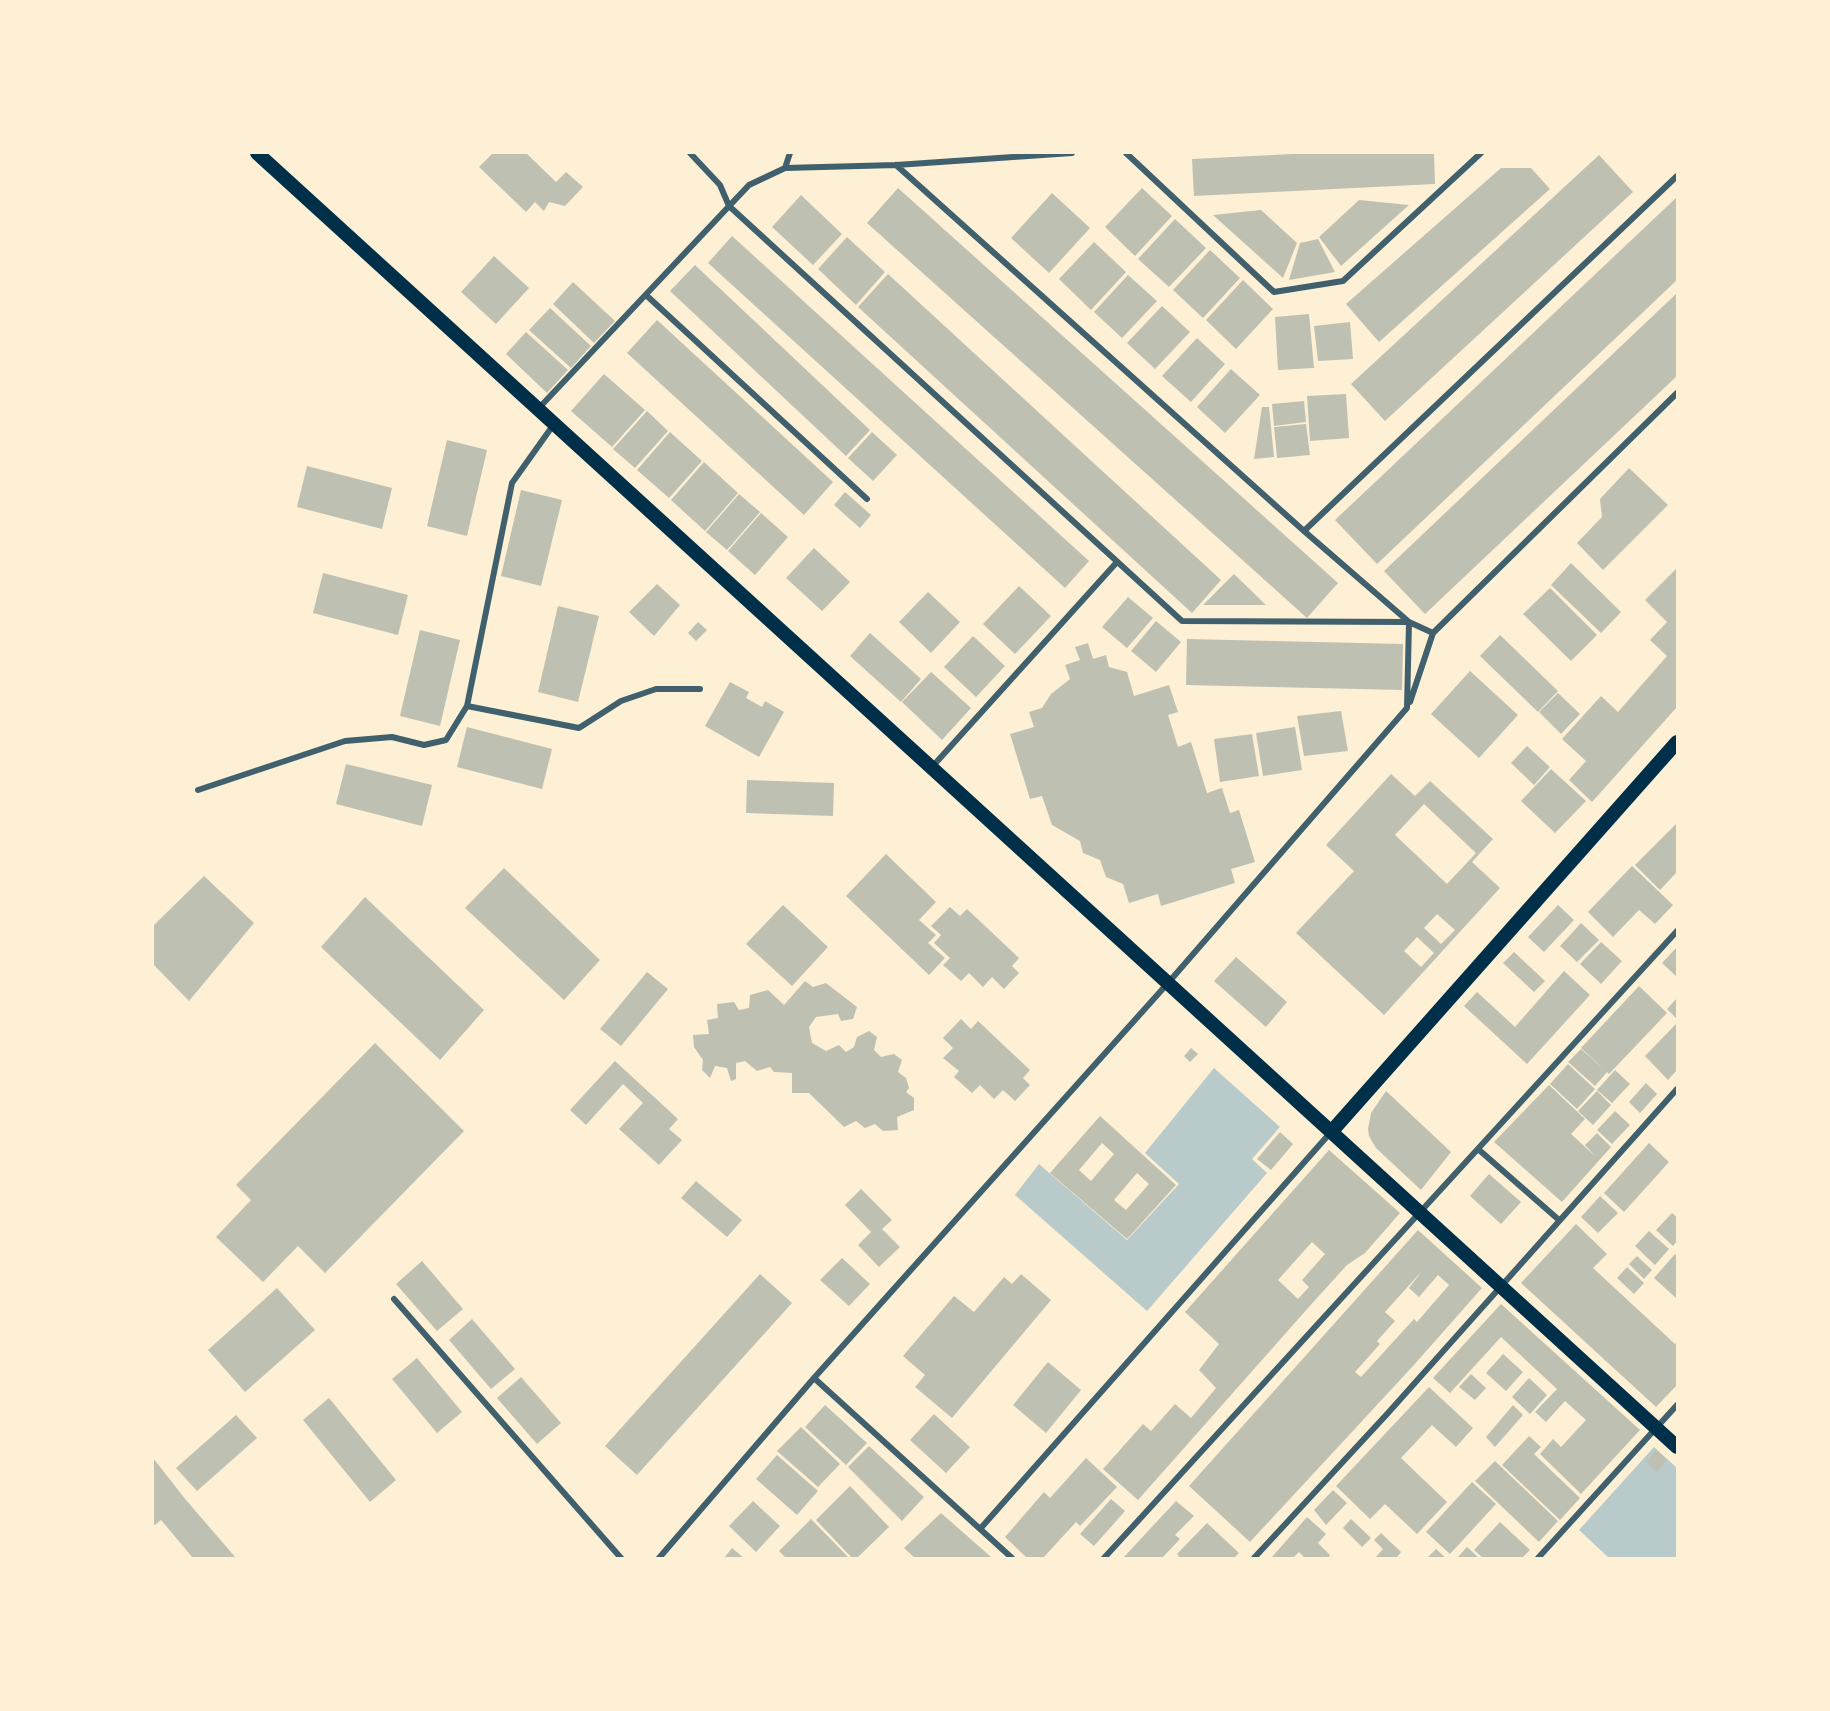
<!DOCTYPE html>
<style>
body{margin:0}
#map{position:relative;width:1830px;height:1711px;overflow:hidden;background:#fdf0d5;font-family:Arial,sans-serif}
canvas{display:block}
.frame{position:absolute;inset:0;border:154px solid #fdf0d5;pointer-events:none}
</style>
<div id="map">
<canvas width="1830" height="1711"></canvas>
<div class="frame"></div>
</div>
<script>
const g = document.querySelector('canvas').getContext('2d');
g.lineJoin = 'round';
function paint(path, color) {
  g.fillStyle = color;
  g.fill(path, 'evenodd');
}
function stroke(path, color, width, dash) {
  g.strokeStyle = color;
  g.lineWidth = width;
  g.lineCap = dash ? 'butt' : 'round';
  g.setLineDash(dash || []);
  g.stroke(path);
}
const green = new Path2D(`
 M1214 1068 1280 1127 1252 1159 1267 1173 1147 1311 1015 1195 1039 1164 1127 1240 1179 1184 1145 1153Z
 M1654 1447 1677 1468V1558H1609L1579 1530Z`);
const building = new Path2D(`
 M493 153H526L556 182 566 172 583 187 565 206 549 202 544 211 535 202 526 212 479 167Z
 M1313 153H1434L1435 184 1194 196 1192 159Z
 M1599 155 1633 192 1385 421 1351 384Z
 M1501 168H1531L1550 189 1379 342 1346 304Z
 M898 188 1338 583 1307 618 867 223Z
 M1142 188 1172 216 1135 256 1105 227Z
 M1052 193 1090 228 1049 273 1011 238Z
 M801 195 842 234 813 265 772 227Z
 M1677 197V280L1377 564 1335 520Z
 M1359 200 1409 205 1341 266 1319 237Z
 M1261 210 1297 243 1283 278 1213 215Z
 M1175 219 1206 248 1169 287 1138 259Z
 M732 236 1089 561 1065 588 708 263Z
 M847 237 885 272 856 305 818 269Z
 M1318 239 1335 272 1289 280 1300 243Z
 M1094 242 1126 272 1091 310 1059 279Z
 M1210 250 1240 278 1203 318 1173 290Z
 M494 256 529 288 496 324 461 292Z
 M695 265 870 430 846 456 670 291Z
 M888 274 1221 580 1192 613 858 307Z
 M1128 275 1157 301 1122 338 1094 312Z
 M1243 280 1273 309 1236 349 1206 320Z
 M573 282 615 321 594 343 553 304Z
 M1677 293V376L1425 614 1384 571Z
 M1162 306 1190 332 1155 369 1127 343Z
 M550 308 591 346 571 368 529 330Z
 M1309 314 1314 368 1278 370 1275 317Z
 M657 320 833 482 804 515 627 353Z
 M1350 322 1353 359 1318 361 1314 326Z
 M526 332 568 370 547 393 506 354Z
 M1197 338 1225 364 1191 402 1162 376Z
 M1231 369 1260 395 1225 433 1197 407Z
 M604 374 645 410 612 447 571 411Z
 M1346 394 1349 438 1310 441 1307 396Z
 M1304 401 1306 422 1274 426 1272 404Z
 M1262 407H1269L1274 457 1254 459Z
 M647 411 668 431 635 468 613 449Z
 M1306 424 1310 455 1277 458 1274 427Z
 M670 432 702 461 669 498 637 470Z
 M872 432 897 455 873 481 848 458Z
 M447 440 487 450 467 536 427 526Z
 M704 462 738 493 705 531 671 500Z
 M307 466 392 488 382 529 297 507Z
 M1629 468 1668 505 1603 570 1577 543 1602 517 1600 499Z
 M521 490 562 500 541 586 501 576Z
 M845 492 871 515 860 528 834 505Z
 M739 494 760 512 727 550 706 532Z
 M761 513 788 537 755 575 728 551Z
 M814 548 850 582 822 611 786 578Z
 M1571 563 1621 612 1601 633 1551 585Z
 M1677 568V707L1592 802 1569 780 1586 761 1562 739 1601 696 1618 712 1667 656 1650 640 1667 622 1645 600Z
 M323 573 408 595 398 635 313 613Z
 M1234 574 1266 605H1203Z
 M657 584 680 605 654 636 629 612Z
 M1019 586 1051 616 1015 654 983 624Z
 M1550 588 1597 635 1571 661 1523 614Z
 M928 592 960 622 931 653 899 622Z
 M1128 597 1153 618 1127 648 1102 627Z
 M558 606 599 616 578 702 538 692Z
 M1156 621 1181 642 1156 672 1131 651Z
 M698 622 707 630 696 641 688 633Z
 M420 630 460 640 440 726 400 716Z
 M870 633 921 679 901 702 850 656Z
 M1500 635 1558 691 1538 712 1480 656Z
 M973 636 1005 666 976 697 944 667Z
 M1187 639 1403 644 1402 690 1186 685Z
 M1088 643 1093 659 1106 655 1109 667 1127 672 1134 696 1169 685 1178 712 1168 715 1178 747 1191 742 1207 793 1222 788 1230 813 1239 810 1255 862 1231 869 1235 883 1161 906 1158 894 1129 903 1123 884 1106 877 1100 860 1083 853 1080 841 1052 825 1042 796 1030 799 1010 734 1034 727 1029 712 1042 708 1051 694 1070 679 1065 665 1080 660 1075 647Z
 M1470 671 1518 715 1479 758 1431 714Z
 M931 672 971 708 942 740 902 702Z
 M730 682 749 692 746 698 762 707 765 701 784 712 759 757 705 726Z
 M1558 693 1580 714 1561 734 1539 712Z
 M1341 711 1348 751 1304 756 1297 716Z
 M467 727 552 749 542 789 457 767Z
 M1295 727 1302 770 1263 776 1256 733Z
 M1252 734 1259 776 1220 782 1214 739Z
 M1527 746 1550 767 1534 785 1511 763Z
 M346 764 432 785 422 826 336 804Z
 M1551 769 1586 801 1555 833 1521 801Z
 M1391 774 1415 796 1430 781 1493 839 1472 862 1500 888 1384 1015 1296 933 1354 871 1326 845ZM1424 804 1476 853 1447 884 1395 835ZM1437 914 1455 930 1441 944 1424 928ZM1417 937 1434 953 1421 967 1404 951Z
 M747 780 834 783 833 816 746 813Z
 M1677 823V872L1660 890 1635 865Z
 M886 854 936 902 919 920 936 935 928 943 945 958 929 975 846 896Z
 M1632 866 1673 905 1655 924 1639 910 1613 937 1588 912Z
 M504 868 600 960 564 1000 465 908Z
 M204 876 254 923 189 1001 153 964V926Z
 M365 897 484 1010 440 1060 321 947Z
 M783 905 828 947 792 986 746 944Z
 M1558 905 1574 920 1544 952 1528 937Z
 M950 907 960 916 967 909 1019 958 1012 966 1019 973 1004 989 992 977 983 987 969 973 961 981 943 965 950 958 934 943 941 935 931 926Z
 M1581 923 1599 940 1577 962 1560 946Z
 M1601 942 1622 961 1601 984 1580 964Z
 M1677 947V977L1662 963Z
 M1514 952 1545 981 1534 992 1503 963Z
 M1236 957 1287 1002 1266 1027 1214 981Z
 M1564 971 1590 995 1527 1064 1464 1006 1477 992 1515 1027Z
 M647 972 668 989 621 1046 600 1029Z
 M805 981 813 987 826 983 857 1007 853 1019 841 1021 838 1014 816 1017 809 1027 812 1043 826 1051 839 1045 846 1052 854 1047 857 1037 869 1031 877 1037 874 1050 881 1057 894 1054 902 1060 898 1072 906 1078 909 1088 906 1092 914 1098V1110L897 1117 898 1130 883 1131 875 1124 865 1128 856 1121 844 1127 809 1093H792V1073L774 1072 770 1067 757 1071 745 1061 736 1063V1079L731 1081 727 1068 715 1066 710 1078 702 1070 703 1060 694 1047 693 1035 709 1034 707 1020 718 1018 717 1004 734 1002 739 1010 749 1008 750 995 768 990 784 1005Z
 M1639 986 1667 1013 1609 1074 1607 1072 1595 1086 1568 1062 1581 1049 1606 1071 1581 1048Z
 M1677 998V1019L1667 1009Z
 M961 1019 971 1029 978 1021 1030 1070 1023 1078 1030 1085 1015 1101 1003 1090 994 1099 980 1085 972 1093 954 1077 959 1071 943 1058 953 1048 943 1038Z
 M1677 1023V1070L1668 1080 1645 1056Z
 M375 1043 464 1131 325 1273 298 1246 263 1282 216 1237 251 1200 236 1185Z
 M1191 1048 1198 1054 1190 1062 1184 1056Z
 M615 1061 678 1119 669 1129 682 1140 659 1165 619 1129 643 1103 623 1084 586 1125 570 1110Z
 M1568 1064 1595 1089 1577 1109 1550 1084Z
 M1615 1070 1630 1084 1612 1103 1597 1090Z
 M1646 1083 1657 1094 1640 1113 1629 1102Z
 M1549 1085 1585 1119 1571 1134 1595 1156 1585 1145 1597 1133 1611 1147 1562 1202 1494 1142Z
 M1386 1091 1451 1152 1421 1190 1376 1148 1369 1136 1368 1129 1371 1113Z
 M1597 1091 1611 1105 1593 1125 1578 1111Z
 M1615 1111 1630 1125 1612 1144 1597 1130Z
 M1100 1116 1176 1185 1127 1239 1050 1173ZM1102 1143 1114 1154 1091 1181 1079 1170ZM1137 1173 1149 1184 1126 1210 1114 1200Z
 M1280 1132 1293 1144 1271 1170 1257 1159Z
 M1649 1143 1669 1162 1624 1212 1604 1193Z
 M1329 1150 1400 1213 1365 1253 1347 1265 1308 1308 1138 1500 1103 1469 1143 1424 1151 1431 1175 1404 1191 1418 1216 1388 1199 1370 1219 1344 1185 1312ZM1312 1242 1325 1254 1302 1280 1309 1287 1298 1299 1278 1280Z
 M1489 1174 1521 1202 1501 1224 1470 1196Z
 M696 1181 742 1220 727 1237 681 1198Z
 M861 1189 892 1220 882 1229 900 1247 879 1267 858 1245 871 1232 845 1205Z
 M1600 1196 1618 1213 1598 1233 1581 1217Z
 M1672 1213 1677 1217V1241L1673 1246 1656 1230Z
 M1576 1224 1607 1254 1593 1268 1675 1344 1677 1342V1385L1656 1407 1521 1283Z
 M1418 1230 1482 1288 1413 1366 1250 1542 1189 1486ZM1422 1271 1409 1288 1419 1297 1438 1275 1449 1285 1417 1322 1414 1319 1361 1377 1355 1372 1380 1344 1377 1341 1395 1321 1385 1312Z
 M1649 1231 1669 1249 1655 1265 1635 1246Z
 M1675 1254 1677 1256 1676 1298 1654 1278Z
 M1637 1256 1652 1270 1644 1279 1629 1264Z
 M842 1258 870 1284 849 1306 820 1280Z
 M422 1261 463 1309 437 1331 396 1284Z
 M1627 1267 1644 1283 1634 1294 1617 1278Z
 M760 1274 792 1303 637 1475 605 1446Z
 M1021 1274 1051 1300 952 1418 915 1387 925 1375 903 1356 954 1296 974 1312 1004 1277 1012 1284Z
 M277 1288 315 1330 245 1392 208 1350Z
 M1501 1304 1640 1430 1581 1494 1540 1454 1553 1439 1561 1447 1586 1420 1565 1401 1546 1422 1535 1412 1557 1389 1501 1337 1450 1393 1433 1378Z
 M472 1319 515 1369 491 1389 449 1340Z
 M1503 1354 1523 1372 1506 1391 1486 1373Z
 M417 1358 462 1412 437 1433 392 1379Z
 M1048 1362 1081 1390 1046 1433 1013 1405Z
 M1471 1374 1486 1388 1475 1400 1459 1387Z
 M521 1377 561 1423 537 1444 497 1398Z
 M1529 1378 1547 1395 1530 1414 1512 1397Z
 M1429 1387 1473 1428 1456 1447 1432 1425 1401 1458 1447 1502 1417 1534 1385 1504 1370 1519 1336 1486Z
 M329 1398 396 1480 370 1502 303 1420Z
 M825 1405 867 1443 846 1465 805 1427Z
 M1513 1405 1523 1415 1495 1447 1486 1437Z
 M934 1414 970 1447 946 1473 910 1440Z
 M236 1415 257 1438 197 1491 176 1468Z
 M801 1427 840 1464 818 1487 777 1451Z
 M1529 1436 1541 1447 1534 1454 1580 1498 1560 1520 1502 1465Z
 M869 1446 924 1497 902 1521 848 1467Z
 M1656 1450 1667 1460 1657 1472 1646 1462Z
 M777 1455 818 1491 797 1515 756 1479Z
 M153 1458 186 1500 236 1558H193L161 1520 155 1525 153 1523Z
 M1086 1458 1117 1487 1080 1526 1076 1522 1043 1558H1027L1005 1537 1044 1492 1050 1498Z
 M1495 1461 1558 1521 1539 1542 1475 1481Z
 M1472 1482 1496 1504 1450 1554 1426 1532Z
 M850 1486 889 1527 857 1558H852L816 1520Z
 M1333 1490 1347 1503 1326 1525 1314 1510Z
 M1111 1499 1125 1511 1094 1546 1080 1534Z
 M753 1501 780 1526 756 1552 729 1526Z
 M1176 1501 1194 1516 1175 1535 1180 1539 1162 1558H1123Z
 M941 1513 991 1557 915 1558 904 1548Z
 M1307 1517 1326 1534 1318 1543 1330 1555 1328 1558H1305L1299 1552 1293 1558H1273L1272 1557Z
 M811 1519 849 1558H786L779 1551Z
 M1351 1519 1371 1538 1362 1547 1343 1528Z
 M1500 1522 1530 1550 1522 1558H1483L1474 1550Z
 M1207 1523 1239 1553 1234 1558H1177L1179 1556 1177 1554Z
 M1381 1533 1401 1552 1396 1558H1375L1383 1549 1374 1540Z
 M1467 1547 1479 1558H1457Z
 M732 1548 744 1558H724Z
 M1436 1549 1446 1558H1427Z`);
const minor = new Path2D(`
 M690 153 720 185 729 206 1182 621 1409 622
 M1126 153 1274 292 1343 281 1481 153
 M896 165 1304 531 1409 622 1433 633 1677 393
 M785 168 790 153
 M646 295 867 499
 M538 409 749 185 785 168 896 165 1072 153
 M1304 531 1677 176
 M1410 702 1433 633
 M467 706 579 728 621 701 656 689H700
 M932 767 1117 562
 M198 790 345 741 392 737 424 745 446 740 467 706 512 483 554 424
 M1478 1149 1559 1220
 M394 1299 621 1558
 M814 1378 1012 1558
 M980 1529 1331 1132
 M659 1558 814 1378 1168 983 1407 708 1409 622
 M1104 1558 1677 931
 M1254 1558 1388 1413 1677 1089
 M1538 1558 1677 1405`);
const primary = new Path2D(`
 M257 153 1677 1447
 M1332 1131 1677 742`);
paint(green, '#b9caca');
paint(building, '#bec0b2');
stroke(minor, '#3f606c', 6);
stroke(primary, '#003049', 14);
</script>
